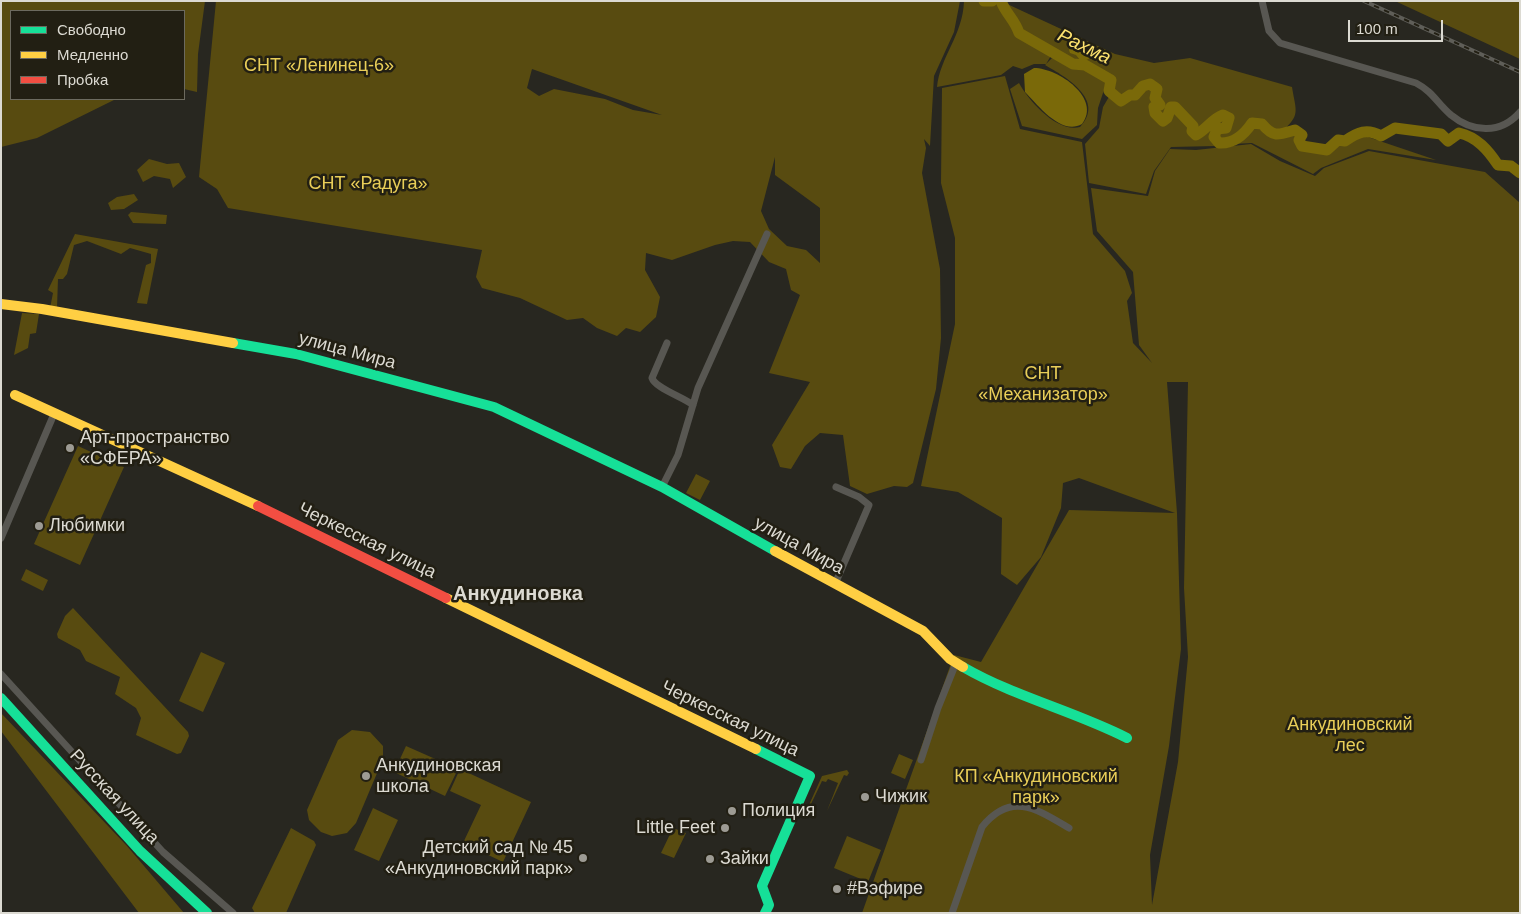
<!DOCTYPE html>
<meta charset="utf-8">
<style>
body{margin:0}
#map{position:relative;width:1521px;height:914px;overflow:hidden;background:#282720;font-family:Helvetica,sans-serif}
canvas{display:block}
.frame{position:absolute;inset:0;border:2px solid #dcdad2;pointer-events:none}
.legend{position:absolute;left:10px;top:10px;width:175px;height:90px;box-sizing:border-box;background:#221f13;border:1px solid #6c6a5f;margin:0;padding:6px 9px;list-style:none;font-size:15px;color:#dcdad2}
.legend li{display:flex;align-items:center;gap:10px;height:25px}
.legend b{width:25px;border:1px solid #6c6a5f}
.scale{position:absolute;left:1348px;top:20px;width:95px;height:22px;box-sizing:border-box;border:2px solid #dcdad2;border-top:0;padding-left:6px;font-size:15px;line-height:18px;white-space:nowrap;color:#dcdad2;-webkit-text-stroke:4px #221f13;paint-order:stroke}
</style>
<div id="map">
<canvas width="1521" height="914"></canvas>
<div class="frame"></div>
<ul class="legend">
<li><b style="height:6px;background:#16e098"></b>Свободно</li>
<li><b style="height:6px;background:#ffcf43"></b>Медленно</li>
<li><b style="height:6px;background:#f24e42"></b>Пробка</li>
</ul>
<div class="scale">100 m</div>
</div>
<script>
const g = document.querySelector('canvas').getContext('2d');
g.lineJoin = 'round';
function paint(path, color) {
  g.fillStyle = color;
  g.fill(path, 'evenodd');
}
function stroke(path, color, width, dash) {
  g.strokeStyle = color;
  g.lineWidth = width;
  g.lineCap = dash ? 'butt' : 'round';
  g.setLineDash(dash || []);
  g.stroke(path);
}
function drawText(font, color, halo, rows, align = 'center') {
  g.font = font + ' Helvetica,sans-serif';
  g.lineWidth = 5;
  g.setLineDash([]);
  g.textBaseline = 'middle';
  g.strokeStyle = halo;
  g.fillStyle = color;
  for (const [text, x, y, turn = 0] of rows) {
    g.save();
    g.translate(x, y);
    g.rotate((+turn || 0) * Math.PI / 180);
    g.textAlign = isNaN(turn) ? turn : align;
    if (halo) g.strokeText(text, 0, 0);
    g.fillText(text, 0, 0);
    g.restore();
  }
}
const green = new Path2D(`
 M1 1H205L198 54 197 92 184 89V11H11V99H116L37 138 1 147Z
 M216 1H960L954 32 934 76 930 146 924 139 926 148 922 173 940 269 941 338 936 389 913 483 907 487 894 486 867 494 850 486 843 435 820 433 805 446 791 469 780 467 772 445 810 382 769 373 800 295 791 290 786 269 769 262 750 242 733 241 715 245 672 260 646 253 645 270 660 297 656 317 640 332 626 328 617 336 597 328 583 318 567 320 520 298 482 288 476 277 482 250 228 208 217 189 199 177ZM532 69 662 115 633 110 605 99 554 89 539 96 527 88ZM775 157V175L820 208V263L806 250 787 246 769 229 761 211Z
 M964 1H982L990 5 996 2 1005 15 1014 21 1018 34 1052 54 1046 64H1034L1022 69 1013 66 1001 75 937 87C940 57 963 35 964 1Z
 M1395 1H1520V59Z
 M1005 3 1115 54 1154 63 1190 58 1292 87C1296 112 1301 115 1281 132L1271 131 1263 121 1250 120 1240 134 1224 141 1219 136 1220 132 1229 130 1231 116C1209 108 1213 125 1196 129V126L1176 105H1169L1163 117 1158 108 1163 104 1159 97V88L1153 83 1146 82 1134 92 1129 93 1121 98 1112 89 1114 78 1087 63 1074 60 1021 31C1017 19 1009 15 1005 3Z
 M1052 58 1094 72 1107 81 1098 108 1097 125 1082 139 1022 126 1010 89 1019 83C1029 101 1057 133 1080 127 1106 100 1066 77 1045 65Z
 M1005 76 1020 129 1082 142 1093 234 1125 271 1132 293 1127 301 1133 343 1152 363 1139 345 1133 272 1097 231 1091 188 1148 196 1155 171 1170 149 1196 150 1251 144 1280 161 1315 176 1324 168 1369 151 1485 172 1520 203V913H862L954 655 981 662 1069 510 1175 513 1079 478 1063 483 1061 508 1041 557 1017 585 1001 574 1002 518 958 492 921 486 955 324V238L941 183 942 88ZM1167 382H1188L1184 588 1188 657 1178 762 1152 905 1150 855 1169 746 1181 649 1177 513Z
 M1147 87 1153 91V98L1156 102 1151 106 1152 113 1162 123 1167 122 1174 110 1190 127 1189 132 1194 137C1206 133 1212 123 1222 120L1223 125 1213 129 1211 139 1216 146 1171 147 1154 171 1146 194 1089 183 1085 144 1099 128 1103 107 1110 95 1122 103 1138 96Z
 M1254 126C1274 128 1264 143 1293 133L1299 135 1297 140 1300 148 1328 152 1339 143H1347L1359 134 1436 160 1368 149 1321 168 1313 174 1252 143 1232 144 1248 135Z
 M149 159 167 164 179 163 186 177 173 188 170 179 154 176 143 182 137 170Z
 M134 194 138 200 124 209 111 210 108 203 117 197Z
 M131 212 167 215 166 224 133 223 128 215Z
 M75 234 158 249 147 304 137 303 146 265 151 263V254L130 248 121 254 87 241 74 245 67 274 63 279H58L57 308H50L53 293 48 290Z
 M22 313 39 314 36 333 30 334 28 348 14 355Z
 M78 446 124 467 80 565 34 544Z
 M696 474 710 481 700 500 686 493Z
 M26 569 48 580 43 591 21 580Z
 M73 608 188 732 189 736 181 753 177 754 136 735 141 718 136 708 115 694 120 677 86 661 80 650 58 638 57 634 65 616Z
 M201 652 225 663 203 712 179 701Z
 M1 713 127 846 184 913H139L1 731Z
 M352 730 370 732 383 746V759L356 823 347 833 332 836 321 832 309 820 307 810 338 740Z
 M406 746 458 769 445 796 394 772Z
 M899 754 913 760 905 779 891 773Z
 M460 769 531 802 503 862 463 843 481 805 450 791Z
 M847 770 849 773 847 776 844 775 827 811 838 783 828 779 826 782 822 781 811 804 814 808 809 805 822 776Z
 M373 808 398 820 379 861 354 850Z
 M291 828 314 841 316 845 286 913H255L252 908Z
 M673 828 686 833 674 858 661 853Z
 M847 836 881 850 868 882 834 868Z`);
const water = new Path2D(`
 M1071 43 1093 57 1084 61 1080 60 1076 55 1070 53 1069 50Z
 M1034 68C1059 68 1102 99 1082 124 1061 136 1038 105 1025 92L1024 74Z`);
const river = new Path2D(`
 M984 1H992
 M1001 1C1006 14 1015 20 1019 33L1073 64 1085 65 1111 80 1109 91 1121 101 1130 95H1135L1143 86 1150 84 1157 89 1155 98 1160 105 1154 107 1155 113 1163 121 1167 118 1171 107H1175L1193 126 1192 131 1196 135C1207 129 1212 119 1223 115L1229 118 1226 128 1217 129 1214 137 1219 143C1234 144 1244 135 1252 123L1262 124C1274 138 1278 135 1295 130L1302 135 1299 140 1302 146 1327 150 1338 140 1345 141C1358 132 1367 128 1381 136L1395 128 1441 134 1448 141 1459 133C1477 137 1488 150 1498 165L1511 166 1520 173`);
const street = new Path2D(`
 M1262 1 1269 31 1280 43 1416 83C1433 92 1437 103 1451 115 1473 133 1501 134 1520 112
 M667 343 652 378C655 388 683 397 693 405
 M662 487 678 455 698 388 767 234
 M1 538 54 414
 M835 584 869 505 859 497 836 487
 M1 674 163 852 233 913
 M921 760 938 708 956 663
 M952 913 982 827C1011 791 1037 809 1069 828`);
const fast = new Path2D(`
 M233 343 296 354 494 407 662 487 775 551
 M963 667C1015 697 1074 711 1127 738
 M1 698 140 851 207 913
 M756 749 810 776 762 886 769 905 765 913`);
const slow = new Path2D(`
 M1 304 42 309 233 343
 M15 395 258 506
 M775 551 923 631 950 659 963 667
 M446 598 756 749`);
const jam = new Path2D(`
 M258 506 446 598`);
const rail = new Path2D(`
 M1364 1 1520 72`);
const markers = [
 [70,448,5,"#9d9b94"],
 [39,526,5,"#9d9b94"],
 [366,776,5,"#9d9b94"],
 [865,797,5,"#9d9b94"],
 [732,811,5,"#9d9b94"],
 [725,828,5,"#9d9b94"],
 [583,858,5,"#9d9b94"],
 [710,859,5,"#9d9b94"],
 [837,889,5,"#9d9b94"]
];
const parkNames = [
 ["СНТ «Ленинец-6»",319,66],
 ["СНТ «Радуга»",368,184],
 ["СНТ",1043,374],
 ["«Механизатор»",1043,395],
 ["Анкудиновский",1350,725],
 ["лес",1350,746],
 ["КП «Анкудиновский",1036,777],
 ["парк»",1036,798]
];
const streetNames = [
 ["улица Мира",347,351,15],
 ["Черкесская улица",367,541,26],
 ["улица Мира",799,546,29],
 ["Черкесская улица",730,719,26],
 ["Русская улица",114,797,47]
];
const poiNames = [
 ["Арт-пространство",80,438],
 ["«СФЕРА»",80,459],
 ["Любимки",49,526],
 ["Анкудиновская",376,766],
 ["школа",376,787],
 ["Чижик",875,797],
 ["Полиция",742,811],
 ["Little Feet",715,828,"right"],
 ["Детский сад № 45",573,848,"right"],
 ["«Анкудиновский парк»",573,869,"right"],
 ["Зайки",720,859],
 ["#Вэфире",847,889]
];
const waterNames = [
 ["Рахма",1084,47,26]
];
const quarterNames = [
 ["Анкудиновка",518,594]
];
paint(green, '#584b10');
paint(water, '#7a6909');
stroke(river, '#7a6909', 11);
stroke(street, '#585752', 7);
stroke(fast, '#16e098', 10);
stroke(slow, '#ffcf43', 10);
stroke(jam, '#f24e42', 10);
stroke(rail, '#5f5e58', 4);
stroke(rail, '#221f13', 2, [5.5]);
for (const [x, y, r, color] of markers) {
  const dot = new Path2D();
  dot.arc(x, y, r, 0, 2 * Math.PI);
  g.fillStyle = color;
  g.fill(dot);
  stroke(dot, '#221f13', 2);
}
drawText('18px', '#e9ce58', '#221f13', parkNames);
drawText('18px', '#dcdad2', '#221f13', streetNames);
drawText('18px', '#dcdad2', '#221f13', poiNames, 'left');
drawText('italic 19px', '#ffe46f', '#221f13', waterNames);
drawText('bold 20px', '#dcdad2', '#221f13', quarterNames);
</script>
